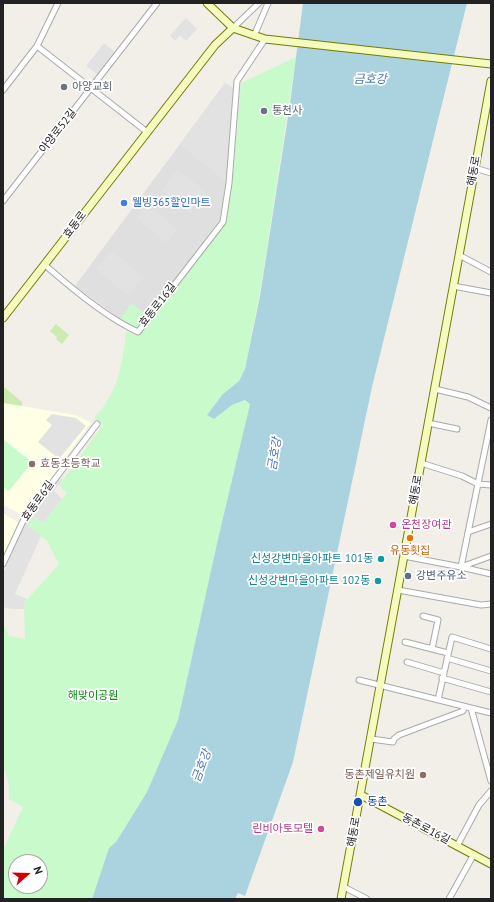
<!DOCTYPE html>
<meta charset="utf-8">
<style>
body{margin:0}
#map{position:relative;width:494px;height:902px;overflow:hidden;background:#f2efe9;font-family:"PT Sans",sans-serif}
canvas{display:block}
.frame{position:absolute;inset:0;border:4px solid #222;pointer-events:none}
.north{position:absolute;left:8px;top:854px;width:40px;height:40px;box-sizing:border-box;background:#fff;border:1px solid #a7a7a7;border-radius:50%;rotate:70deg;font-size:11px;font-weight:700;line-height:16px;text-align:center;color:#222}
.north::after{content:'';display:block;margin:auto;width:14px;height:18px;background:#d40000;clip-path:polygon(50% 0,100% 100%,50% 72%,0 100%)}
</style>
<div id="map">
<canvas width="494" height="902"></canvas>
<div class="frame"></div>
<div class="north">N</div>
</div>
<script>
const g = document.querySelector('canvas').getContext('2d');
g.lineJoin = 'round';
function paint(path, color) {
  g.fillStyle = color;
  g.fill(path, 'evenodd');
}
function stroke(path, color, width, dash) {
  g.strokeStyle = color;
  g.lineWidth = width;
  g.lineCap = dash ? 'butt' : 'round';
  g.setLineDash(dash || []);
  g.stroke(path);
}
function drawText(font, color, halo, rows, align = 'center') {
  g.font = font + ' "PT Sans","Noto Sans KR",sans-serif';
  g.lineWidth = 3.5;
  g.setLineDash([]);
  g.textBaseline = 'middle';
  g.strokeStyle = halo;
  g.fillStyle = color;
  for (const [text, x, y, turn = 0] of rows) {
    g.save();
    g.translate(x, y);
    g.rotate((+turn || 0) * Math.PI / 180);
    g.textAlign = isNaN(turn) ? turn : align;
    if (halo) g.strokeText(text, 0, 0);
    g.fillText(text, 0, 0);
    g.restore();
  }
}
const residential = new Path2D(`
 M225 83 233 88 227 176 220 219 138 328 126 323 75 286Z`);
const education = new Path2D(`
 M3 403 75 415 91 422 24 516 3 505Z
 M3 513 19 523 3 559Z`);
const grass = new Path2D(`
 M56 324 69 335 62 344 56 339 57 337 50 331Z
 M3 386 22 402V406L3 403Z`);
const park = new Path2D(`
 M296 57 261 286 245 369 239 381 222 395 207 415 214 419 232 405 245 400 250 404 218 539 178 720 147 792 116 842 109 848 92 899H4L3 850 23 807 9 799C10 786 7 777 3 765V623L9 636 25 639 24 603 59 564 47 541 25 523 28 518 32 521 34 517 43 523 67 493 59 485 103 425 94 418C118 393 123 363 126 331L137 336 223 227 232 185 241 83ZM16 862H40V886H16Z
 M131 304 134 305 147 315 138 328H133L120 319Z
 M4 440 32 462 9 491 3 487Z`);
const parking = new Path2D(`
 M186 18 197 29 186 41 180 35 175 41 170 35Z
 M104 43 115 52 97 74 86 66Z
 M225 83 233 88 226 183 180 144Z
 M177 170 206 191 189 213 161 191Z
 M148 204 177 229 166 243 136 218Z
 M112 250 144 277 128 296 96 269Z
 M52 414 76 418 86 426 59 459 38 442 52 425 46 420Z
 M59 476 63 479 54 491 62 499 43 523 35 517 32 521 28 518Z
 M25 523 41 536 15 594 27 599 24 603 25 609H12L3 607V574Z`);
const water = new Path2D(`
 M303 3H467L372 387 293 762 245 896 238 893 235 899H92L109 848 116 842 147 792 178 720 218 539 250 404 245 400 232 405 214 419 207 415 222 395 239 381 245 369 260 296 290 104Z`);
const street = new Path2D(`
 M233 28 259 3
 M254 36 268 3
 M37 46 147 132
 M3 90 37 46 58 3
 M475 168 491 173
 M3 201 157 3
 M459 255 491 272
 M45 265C71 288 107 318 138 332L223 222 229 183 237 81 265 39
 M453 286 491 293
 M435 389 468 397 491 408
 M428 423 457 429
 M421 463 462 476 478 484 491 485
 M468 532 491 524
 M404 556 461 567 491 420
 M3 564 23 521 97 424
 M461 567 491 556
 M461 567 491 574
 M398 590 481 605 491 604
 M423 616 438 620 432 649
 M405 642 448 653
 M447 658 491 671
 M407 662 444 673
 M442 678 491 692
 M359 680 491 713
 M438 700 452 637 491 649
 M471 708 491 781
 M371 739 393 742 394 739 399 735 463 711 464 707
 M457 846 479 805 491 791
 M344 887 367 899
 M449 899 474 854`);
const secondary = new Path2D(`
 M207 3 233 28 265 39 491 64
 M3 318 215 45 233 28
 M361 795 491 864
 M341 899 491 81`);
const markers = [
 [64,87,4,"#6b7280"],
 [264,111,4,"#6b7280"],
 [124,203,4,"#3f7fe0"],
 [32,464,4,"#8d6e63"],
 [393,525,4,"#d1479c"],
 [410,538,4,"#e8710a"],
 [381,559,4,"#0f9aa8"],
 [408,576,4,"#5c6f8a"],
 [378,581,4,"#0f9aa8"],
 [423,775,4,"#8d6e63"],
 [358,802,5,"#1a4fb4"],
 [321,829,4,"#d1479c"]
];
const worshipNames = [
 ["아양교회",72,87],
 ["통천사",272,111]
];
const streetNames = [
 ["아양로52길",58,131,-52],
 ["해동로",474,171,-80],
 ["효동로",75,225,-53],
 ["효동로16길",158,305,-52],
 ["해동로",416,490,-80],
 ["효동로6길",38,501,-54],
 ["동촌로16길",426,829,28],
 ["해동로",354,832,-80]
];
const shopNames = [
 ["웰빙365할인마트",132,203]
];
const educationNames = [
 ["효동초등학교",40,464],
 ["동촌제일유치원",415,775,"right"]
];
const hotelNames = [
 ["온천장여관",401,525],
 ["린비아토모텔",313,829,"right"]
];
const foodNames = [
 ["유동횟집",410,551]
];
const cultureNames = [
 ["신성강변마을아파트 101동",373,559],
 ["신성강변마을아파트 102동",370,581]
];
const serviceNames = [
 ["강변주유소",416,576]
];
const parkNames = [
 ["해맞이공원",93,696]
];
const transitNames = [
 ["동촌",367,802]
];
const waterNames = [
 ["금호강",370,80],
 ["금호강",275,454,-80],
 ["금호강",202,766,-69]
];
paint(residential, '#e0dfdf');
paint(education, '#ffffe5');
paint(grass, '#cdebb0');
paint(park, '#c8facc');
paint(parking, '#e2e2e2');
paint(water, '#aad3df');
stroke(street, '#a9a9a9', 7);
stroke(secondary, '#707d05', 9);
stroke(street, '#fff', 5);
stroke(secondary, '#f7fabf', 7);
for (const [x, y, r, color] of markers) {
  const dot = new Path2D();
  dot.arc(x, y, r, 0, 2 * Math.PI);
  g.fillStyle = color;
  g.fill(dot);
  stroke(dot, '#fff', 1.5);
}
drawText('11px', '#5b616d', '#fff', worshipNames, 'left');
drawText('11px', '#222', '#fff', streetNames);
drawText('11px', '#366cbe', '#fff', shopNames, 'left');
drawText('11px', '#785e54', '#fff', educationNames, 'left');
drawText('11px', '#b23c85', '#fff', hotelNames, 'left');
drawText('11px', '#c56008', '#fff', foodNames);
drawText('11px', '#0d838f', '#fff', cultureNames, 'right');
drawText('11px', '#4e5e75', '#fff', serviceNames, 'left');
drawText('11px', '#0c8416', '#fff', parkNames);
drawText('11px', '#164399', '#fff', transitNames, 'left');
drawText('italic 12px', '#4a7aab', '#fff', waterNames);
</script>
